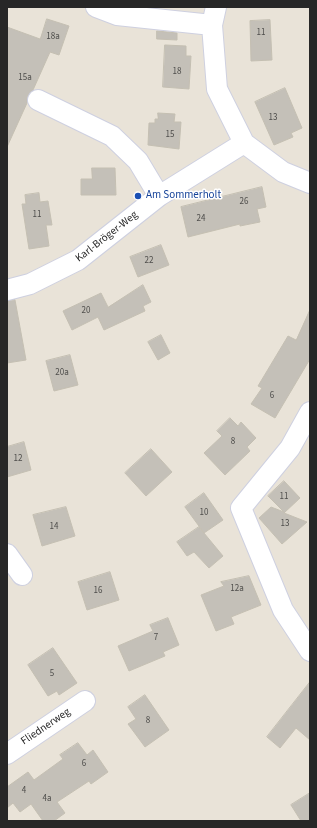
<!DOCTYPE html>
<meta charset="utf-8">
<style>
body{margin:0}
#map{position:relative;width:317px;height:828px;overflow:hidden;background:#e9e3d8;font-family:"Source Sans 3",sans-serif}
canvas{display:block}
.frame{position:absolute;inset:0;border:8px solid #272727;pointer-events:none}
</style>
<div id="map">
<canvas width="317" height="828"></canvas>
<div class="frame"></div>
</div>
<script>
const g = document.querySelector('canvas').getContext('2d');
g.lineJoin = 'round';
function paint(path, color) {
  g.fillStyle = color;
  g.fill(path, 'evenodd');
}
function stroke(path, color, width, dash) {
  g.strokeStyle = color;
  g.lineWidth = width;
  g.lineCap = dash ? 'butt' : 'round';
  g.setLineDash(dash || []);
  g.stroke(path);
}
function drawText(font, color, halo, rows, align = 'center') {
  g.font = font + ' "Source Sans 3",sans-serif';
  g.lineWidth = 3;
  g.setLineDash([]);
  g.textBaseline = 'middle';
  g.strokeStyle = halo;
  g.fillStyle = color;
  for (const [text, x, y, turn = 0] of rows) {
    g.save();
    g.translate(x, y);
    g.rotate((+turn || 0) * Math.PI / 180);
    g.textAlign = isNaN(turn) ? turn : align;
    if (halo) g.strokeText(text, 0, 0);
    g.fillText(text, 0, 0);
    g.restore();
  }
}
const building = new Path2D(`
 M47 19 69 26 59 55 50 52 33 90 28 95 27 103 7 147V27L40 39Z
 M270 20 272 60 251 61 250 21Z
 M157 31 177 33V40L157 39Z
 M165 45 186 46V56H191L189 89 163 87Z
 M285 88 302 128 291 133 293 137 274 145 255 102Z
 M158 113 175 114 174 122H181L179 149 148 145 149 123H155V119H158Z
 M92 168H115L116 195H81V179H92Z
 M262 187 266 207 257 209 260 222 240 226V224L188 237 181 207Z
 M39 193 40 202 48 201 52 225H46L49 246 29 249 22 204H26L25 195Z
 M161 245 169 265 138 277 130 257Z
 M143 285 151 302 143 306 145 311 104 330 98 317 72 330 63 311 101 293 108 307Z
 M15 300 26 360 7 363V301Z
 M310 310V359L275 418 251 404 262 388 258 386 288 336 296 340Z
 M161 335 170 353 158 360 148 342Z
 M70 355 78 385 54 391 46 361Z
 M230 418 238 426 241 422 256 438 247 447 250 451 225 475 204 453 222 436 217 431Z
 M24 442 31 470 7 477V447Z
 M151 449 172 472 146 496 125 473Z
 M284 481 300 498 284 513 307 522 282 544 259 518 271 507 284 512 268 496Z
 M204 493 223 520 204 533 185 507Z
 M66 507 75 536 42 546 33 515Z
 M199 527 223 556 209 568 194 552 187 556 177 542Z
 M110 572 119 600 87 610 78 582Z
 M249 576 261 605 231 617 234 624 216 631 201 595 224 586 221 582Z
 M168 618 179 645 163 652 165 656 129 671 118 646 153 631 150 625Z
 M53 648 77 683 59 695 57 691 48 696 28 665Z
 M310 682V740L296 728 280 748 267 737Z
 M145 695 169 730 145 747 128 724 136 719 128 707Z
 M78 743 87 755 93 750 108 772 91 784 89 781 57 802 65 813 54 821H43L31 804 20 812 13 803 7 808V787L28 772 34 780 63 759 60 755Z
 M310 793V821H301L291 805Z`);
const street = new Path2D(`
 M96 7 117 15 212 25
 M216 7 212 25 217 89 244 143 283 172 310 183
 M38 100 112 136 138 161 159 196
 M7 290 30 284 78 260 159 196 244 143
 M310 412 290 448 241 508 283 610 310 651
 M7 554 22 575
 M7 754 85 701`);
const markers = [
 [138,196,4,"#1a4fb4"]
];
const numberNames = [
 ["11",261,33],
 ["18a",53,37],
 ["18",177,72],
 ["15a",25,78],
 ["13",273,118],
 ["15",170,135],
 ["26",244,202],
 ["11",37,215],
 ["24",201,219],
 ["22",149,261],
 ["20",86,311],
 ["20a",62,373],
 ["6",272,396],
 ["8",233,442],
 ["12",18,459],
 ["11",284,497],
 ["10",204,513],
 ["13",285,524],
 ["14",54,527],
 ["12a",237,589],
 ["16",98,591],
 ["7",156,638],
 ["5",52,674],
 ["8",148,721],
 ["6",84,764],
 ["4",24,791],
 ["4a",47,799]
];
const transitNames = [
 ["Am Sommerholt",146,196]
];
const streetNames = [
 ["Karl-Bröger-Weg",107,237,-38],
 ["Fliednerweg",46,727,-34]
];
paint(building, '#c4c0b8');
stroke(building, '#c4bfb2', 1);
stroke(street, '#ced0e0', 22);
stroke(street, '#fff', 20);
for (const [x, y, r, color] of markers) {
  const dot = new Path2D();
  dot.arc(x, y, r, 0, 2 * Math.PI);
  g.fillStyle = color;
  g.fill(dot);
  stroke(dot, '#fff', 1.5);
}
drawText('9px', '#4e4d4b', null, numberNames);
drawText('11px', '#164399', '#fff', transitNames, 'left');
drawText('11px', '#272727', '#fff', streetNames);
</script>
